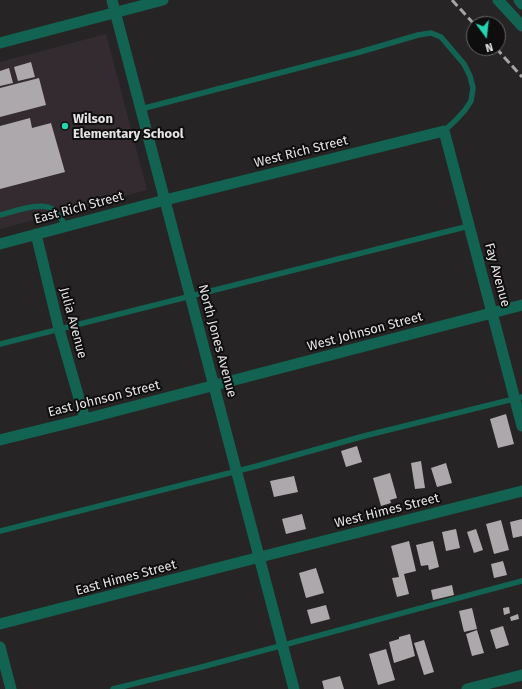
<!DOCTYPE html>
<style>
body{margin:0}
#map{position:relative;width:522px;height:689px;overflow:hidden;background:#272426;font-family:"Fira Sans",sans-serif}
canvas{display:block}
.north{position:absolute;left:466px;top:16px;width:40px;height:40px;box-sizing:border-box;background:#0f0e0e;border:1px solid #656364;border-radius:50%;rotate:165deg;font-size:11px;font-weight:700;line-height:16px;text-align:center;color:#e6e3e5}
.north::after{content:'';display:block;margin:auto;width:14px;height:18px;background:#24d5ae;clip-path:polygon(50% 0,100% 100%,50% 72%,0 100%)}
</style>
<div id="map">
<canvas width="522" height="689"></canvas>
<div class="north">N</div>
</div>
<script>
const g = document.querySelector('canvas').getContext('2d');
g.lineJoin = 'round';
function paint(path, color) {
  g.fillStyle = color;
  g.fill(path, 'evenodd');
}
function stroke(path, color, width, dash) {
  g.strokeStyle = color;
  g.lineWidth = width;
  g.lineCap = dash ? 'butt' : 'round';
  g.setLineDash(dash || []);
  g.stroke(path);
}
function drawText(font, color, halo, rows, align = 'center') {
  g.font = font + ' "Fira Sans",sans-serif';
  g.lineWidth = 4;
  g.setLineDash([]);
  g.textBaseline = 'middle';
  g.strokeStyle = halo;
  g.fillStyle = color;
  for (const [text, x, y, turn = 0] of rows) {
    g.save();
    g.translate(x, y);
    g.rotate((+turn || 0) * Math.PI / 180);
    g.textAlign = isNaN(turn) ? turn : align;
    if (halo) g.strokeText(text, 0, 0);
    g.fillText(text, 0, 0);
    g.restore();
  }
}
const built = new Path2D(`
 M106 34 147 190 0 229V62Z`);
const building = new Path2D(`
 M31 62 35 77 18 81 14 67Z
 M9 68 13 83 0 86V71Z
 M39 78 46 105 0 117V88Z
 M30 118 32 128 51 123 65 172 0 189V126Z
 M506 414 514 444 498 448 490 419Z
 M357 446 362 462 346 467 341 451Z
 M421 461 425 488 415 489 411 463Z
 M446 463 452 483 437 487 431 468Z
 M390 473 397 498 390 500 391 503 381 506 373 478Z
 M294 476 298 492 274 497 270 481Z
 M302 514 306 529 286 534 282 519Z
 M522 519V536L513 538 510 522Z
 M501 520 509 550 494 554 486 524Z
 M456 529 460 548 446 551 442 532Z
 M476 529 483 550 474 553 467 532Z
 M409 541 416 571 404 574 409 594 397 597 392 578 399 577 391 546Z
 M433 541 439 567 429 570 428 565 421 566 416 545Z
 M503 561 507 575 494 578 491 564Z
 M316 568 324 593 306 598 299 573Z
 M452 585 454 595 433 600 431 590Z
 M326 605 330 619 311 624 307 610Z
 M509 607 510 613 504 615 503 608Z
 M472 608 477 629 464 632 459 611Z
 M518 614 519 619 511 621 510 617Z
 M503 626 509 645 496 649 490 630Z
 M477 630 484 653 472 656 466 634Z
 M410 634 415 656 394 663 389 642 399 639V637Z
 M424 640 434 672 424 675 414 643Z
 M386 649 395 680 378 685 369 654Z
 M340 676 344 689H324L322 681Z`);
const service = new Path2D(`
 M141 109 360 52 418 35 431 33 441 37 464 64 470 76 473 88 471 101 465 110 456 120 444 131
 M0 215C13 212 41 201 52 209 59 213 62 220 66 227
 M0 344 469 226
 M0 531 257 466 364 436 522 397
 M113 689 198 668 522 581`);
const minor = new Path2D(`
 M112 0 294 689
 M498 0 522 26
 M519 0 522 4
 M0 43 163 0
 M36 234 59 329 85 419
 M0 244 165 200 444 131 522 426
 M0 440 85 419 522 305
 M0 624 260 557 522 491
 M467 689 522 675`);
const tertiary = new Path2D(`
 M0 647 11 689`);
const rail = new Path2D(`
 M452 0 474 24
 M496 48 522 77`);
const markers = [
 [65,126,4,"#24d5ae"]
];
const poiNames = [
 ["Wilson",73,119],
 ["Elementary School",73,134]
];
const streetNames = [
 ["West Rich Street",301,152,-14],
 ["East Rich Street",79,208,-15],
 ["Fay Avenue",497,275,75],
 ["Julia Avenue",73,323,75],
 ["West Johnson Street",365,332,-15],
 ["North Jones Avenue",217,341,75],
 ["East Johnson Street",104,399,-14],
 ["West Himes Street",387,511,-14],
 ["East Himes Street",126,578,-15]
];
paint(built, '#342b30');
paint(building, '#ada8ab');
stroke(service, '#126351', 5.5);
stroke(minor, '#126351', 11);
stroke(tertiary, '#126351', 11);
stroke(rail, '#a7a4a6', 3, [8, 4]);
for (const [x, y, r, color] of markers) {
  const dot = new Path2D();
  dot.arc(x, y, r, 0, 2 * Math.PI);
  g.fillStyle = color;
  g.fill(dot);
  stroke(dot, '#0f0e0e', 1.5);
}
drawText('bold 13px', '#e6e3e5', '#0f0e0e', poiNames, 'left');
drawText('13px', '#e6e3e5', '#0f0e0e', streetNames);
</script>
